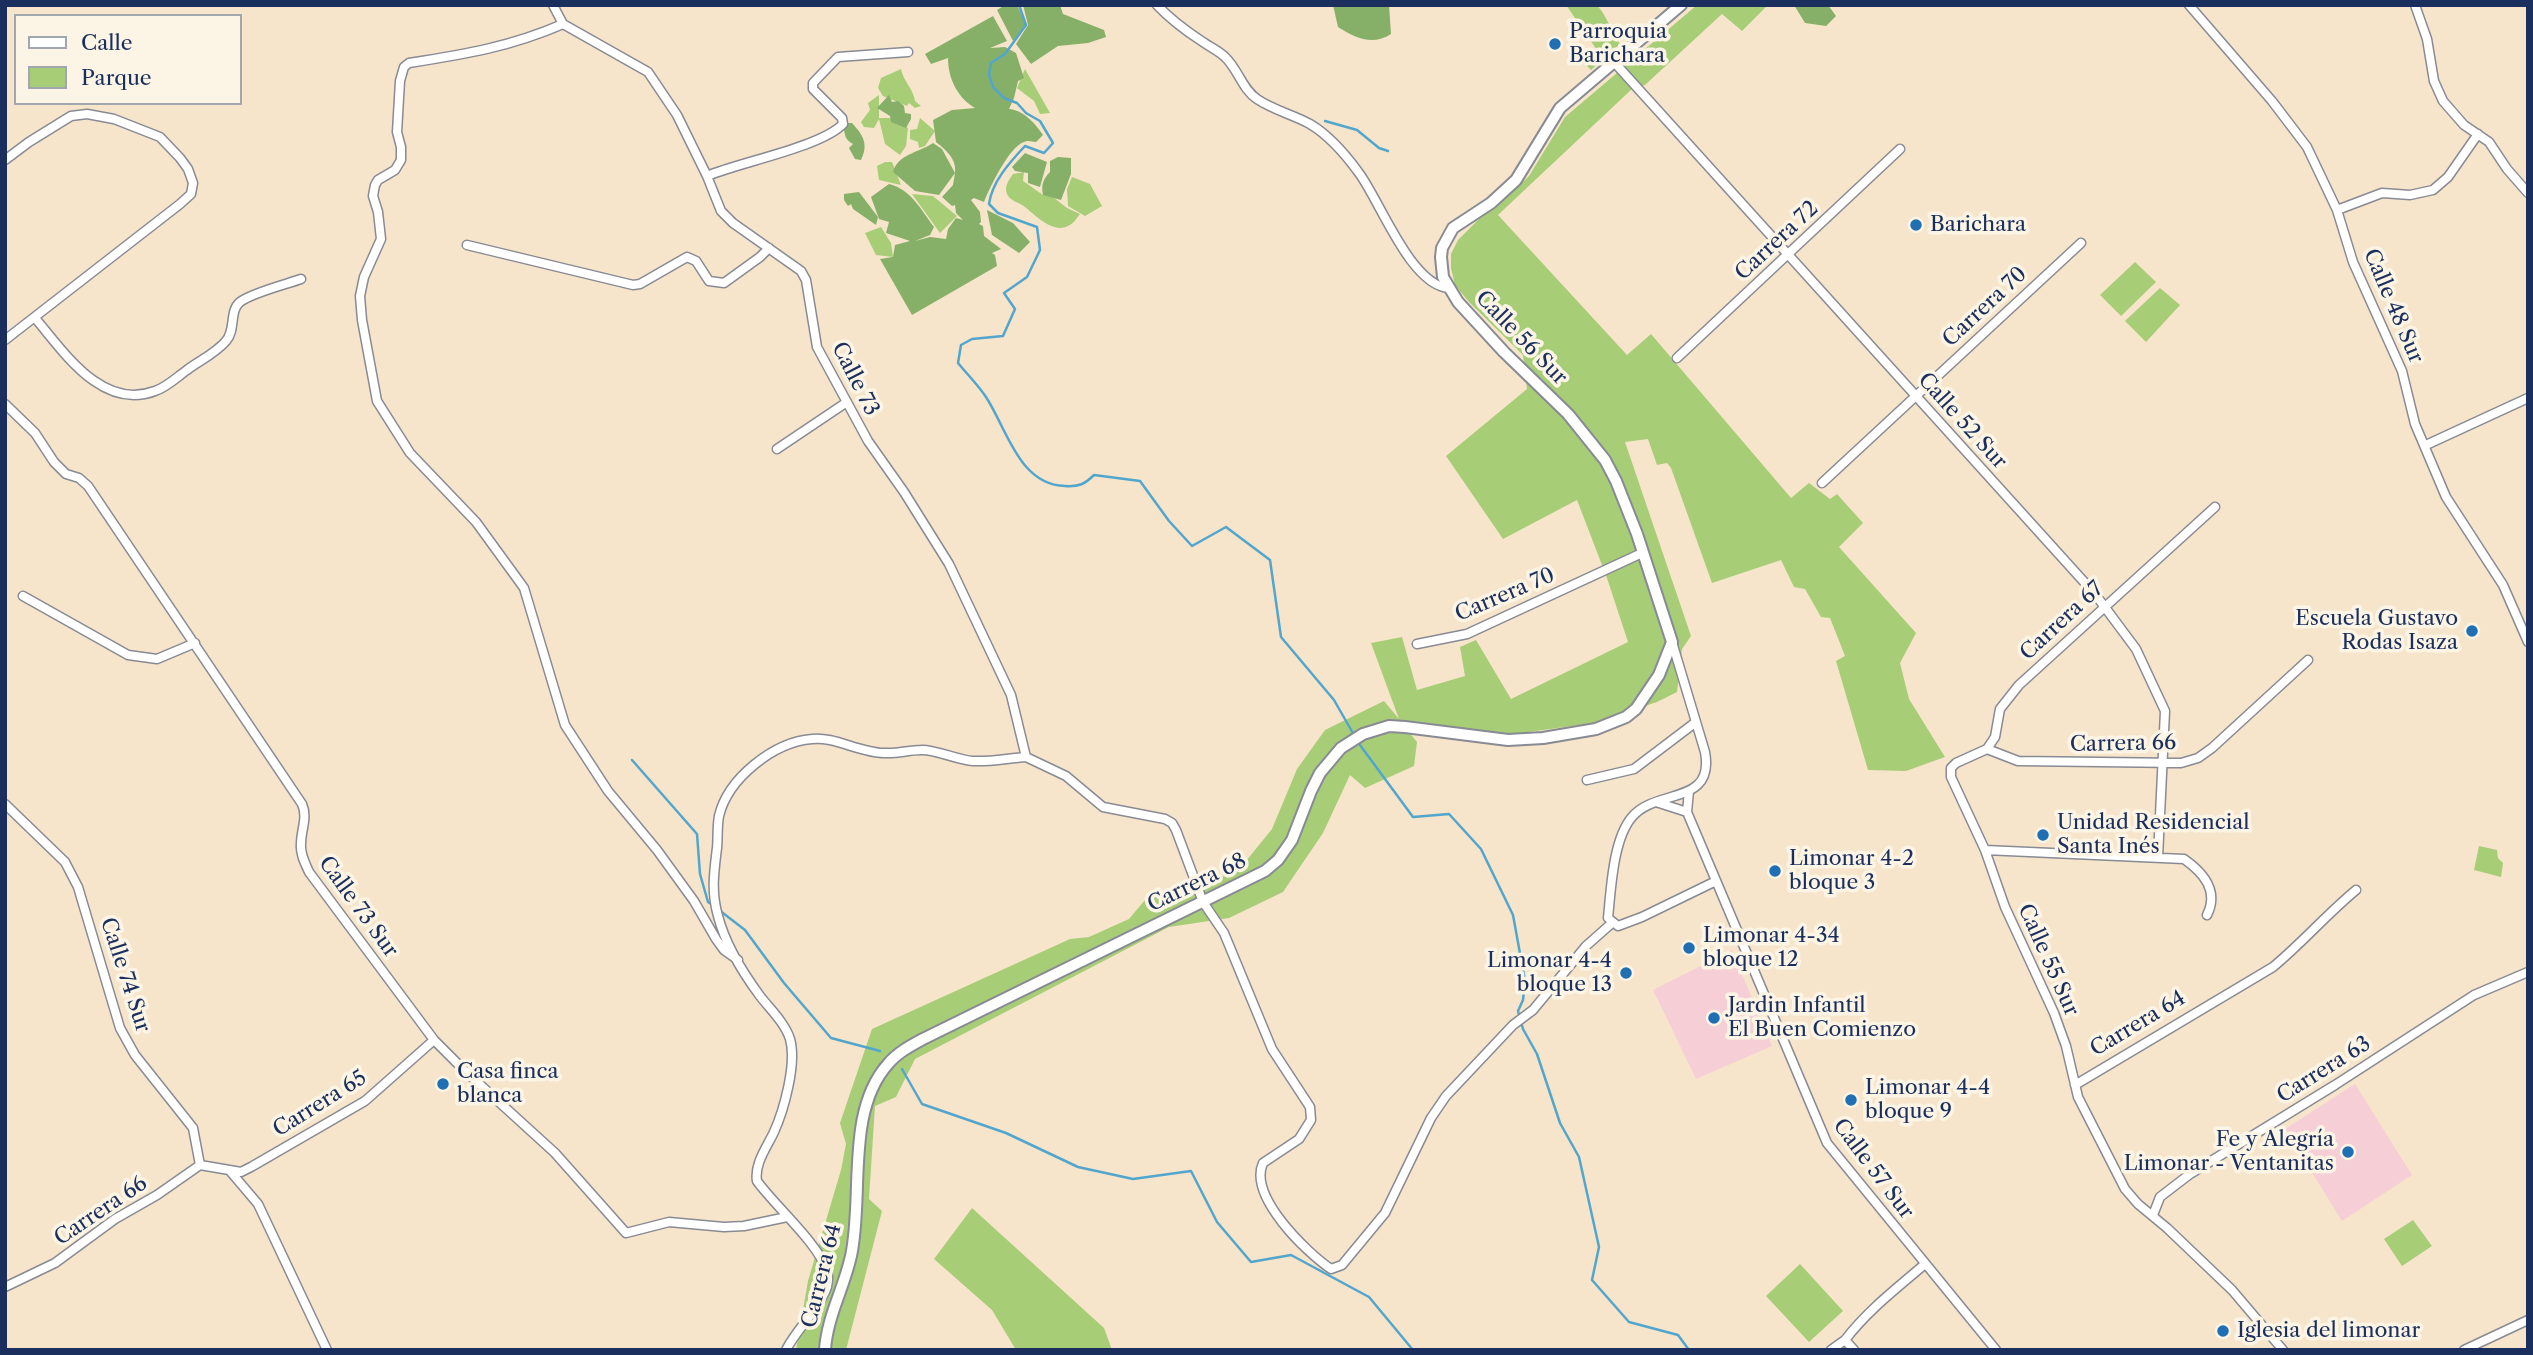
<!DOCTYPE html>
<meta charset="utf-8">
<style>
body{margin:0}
#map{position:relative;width:2533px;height:1355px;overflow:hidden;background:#f6e5cb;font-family:"Libre Caslon Text",serif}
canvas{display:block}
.frame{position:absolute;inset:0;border:7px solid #1b2f5e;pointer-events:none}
.legend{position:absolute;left:14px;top:14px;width:228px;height:91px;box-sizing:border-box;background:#fcf5e5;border:2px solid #a2a6af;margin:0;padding:9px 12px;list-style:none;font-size:21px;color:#1b2f5e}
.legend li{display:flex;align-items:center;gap:14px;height:35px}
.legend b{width:35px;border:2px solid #a2a6af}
</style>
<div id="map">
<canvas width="2533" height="1355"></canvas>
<div class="frame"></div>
<ul class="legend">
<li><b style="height:9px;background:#fff"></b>Calle</li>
<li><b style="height:19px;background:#a8cd77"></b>Parque</li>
</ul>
</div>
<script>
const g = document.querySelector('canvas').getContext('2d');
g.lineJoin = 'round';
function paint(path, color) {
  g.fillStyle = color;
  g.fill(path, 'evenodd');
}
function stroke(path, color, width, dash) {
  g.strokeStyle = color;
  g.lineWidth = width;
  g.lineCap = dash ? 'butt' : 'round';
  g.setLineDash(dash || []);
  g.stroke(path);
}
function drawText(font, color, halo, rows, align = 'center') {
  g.font = font + ' "Libre Caslon Text",serif';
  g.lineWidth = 7;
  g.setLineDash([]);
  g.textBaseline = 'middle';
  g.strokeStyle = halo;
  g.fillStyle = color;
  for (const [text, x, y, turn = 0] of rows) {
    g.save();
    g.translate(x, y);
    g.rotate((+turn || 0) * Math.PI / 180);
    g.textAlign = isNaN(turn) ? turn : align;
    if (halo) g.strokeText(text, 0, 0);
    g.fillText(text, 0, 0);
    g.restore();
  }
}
const built = new Path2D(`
 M1732 950 1772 1046 1696 1079 1653 990Z
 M2355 1084 2412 1175 2342 1221 2285 1129Z`);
const green = new Path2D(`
 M1566 5H1597L1603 13 1620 44 1591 70 1587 66 1597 50Z
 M1697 5H1768L1742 31 1722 14 1645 85 1632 89 1498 215 1627 355 1651 334 1791 498 1809 483 1830 499 1837 494 1863 523 1839 547 1916 633 1900 663 1909 699 1945 757 1906 771 1868 770 1836 661 1845 656 1830 618 1821 617 1805 589 1794 587 1781 560 1712 583 1671 468 1667 463 1657 465 1648 439 1625 442 1691 636 1682 649 1677 692 1657 702 1594 723 1514 734 1403 725 1417 742 1414 766 1365 788 1350 775 1323 833 1283 892 1229 918 1169 927 915 1059 896 1097 875 1106 869 1199 882 1211 846 1350H796L808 1281 841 1170 846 1144 840 1123 872 1029 1070 939 1089 937 1129 919 1145 900 1173 888 1187 889 1242 866 1272 829 1297 769 1325 730 1384 701 1399 719 1371 643 1402 637 1417 690 1465 676 1460 647 1476 640 1511 699 1628 642 1607 578 1577 500 1503 539 1446 456 1527 389 1523 355 1469 302 1455 285 1451 268V254L1458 240 1479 219 1497 207 1529 176 1565 117Z
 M901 69C903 81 913 88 915 101L921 106 915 108 909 103 907 106 883 96 878 88 881 78Z
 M1025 69 1050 113 1040 114 1034 101 1017 88Z
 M879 95V118H890L908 128 906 146 900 155 885 144 879 119 874 128 864 127 861 122 870 110 868 103Z
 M920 118 935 131 925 146 919 148 918 142 910 139V130L917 129Z
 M885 162H892L901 185 879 180 877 166Z
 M1024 172 1023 181 1043 195 1049 194 1067 208 1080 214C1077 218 1073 224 1068 226 1053 234 1035 215 1025 207 1019 202 1011 202 1007 194 1004 186 1009 180 1013 174Z
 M1072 177 1090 184 1102 206 1085 216 1068 206 1067 189Z
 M912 194 933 196 957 216 940 233Z
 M881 227 891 243 893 257 876 255 865 233Z
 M2135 262 2156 282 2121 316 2100 295Z
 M2160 288 2180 305 2146 342 2125 321Z
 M2479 846 2497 850 2498 858 2503 863 2501 877 2474 870Z
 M972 1208 1104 1328 1112 1350H1016L992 1310 934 1259Z
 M2413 1220 2432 1246 2402 1266 2384 1239Z
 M1800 1264 1843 1311 1809 1342 1766 1296Z`);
const forest = new Path2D(`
 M1005 5H1017L1026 25 1013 41 997 10Z
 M1023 5H1060L1063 14 1104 30 1106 37 1088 43 1058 46 1031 64 1016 44 1028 25Z
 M1333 5H1389L1391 34C1373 46 1355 38 1338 27Z
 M1794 5H1828L1836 16 1826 26 1805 23Z
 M993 16 1007 41 990 48 1005 47 1016 53 1024 78 1018 81 1014 98 1009 109C1023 110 1035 123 1043 135L1036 142C1032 142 1028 140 1024 142 1009 147 990 187 984 202L974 198 971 200 980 212 981 222 979 224 983 226 984 236 1001 249 992 253 995 255 997 266 912 315 880 259 893 257 895 245 910 241 886 233 889 222 879 219 871 197 889 184C912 190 921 210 934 227L930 235 915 241 930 237 946 239 948 229 956 218 963 220 956 213 955 205 952 206 942 197 953 185 955 173 939 195 915 191 893 172C898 154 918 153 933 143L942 149 955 173C957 159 946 150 936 142L933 120 952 110 975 108C958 98 948 79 948 58L931 64 925 54Z
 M889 95 892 102 898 101 904 106 905 113 911 114V119L906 128 891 122 890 116 877 108Z
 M846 123H852C863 135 869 144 861 160L855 159 849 148 853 144C844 139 846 136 843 127Z
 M1025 153 1047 162 1040 187 1028 183V173L1015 171 1012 167Z
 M1058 157 1071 158V174L1061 200 1043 195C1041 185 1043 179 1050 172V161Z
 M859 192 878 217 876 225 853 209 851 204 848 206 844 200V194Z
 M987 210 1013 223 1030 242 1019 253 992 235Z`);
const stream = new Path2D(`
 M1019 5 1026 25 1005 54 991 63 989 75 993 87 1004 98 1017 103 1026 113 1040 121 1053 143 1044 153 1025 146C1009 163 992 182 989 204L998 213 1037 227 1040 250 1027 277 1004 293 1015 309 1003 336 972 339 961 345 958 363C967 374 978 385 986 397 1007 429 1019 485 1065 486 1079 487 1085 484 1094 475L1140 481 1169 521 1192 546 1226 527 1270 560 1281 637 1334 700 1354 735
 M1325 121 1357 130 1379 148 1388 151
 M1357 741 1413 817 1449 814 1481 849 1513 915 1525 981 1523 1000 1518 1011 1523 1029 1537 1054 1560 1123 1579 1157 1599 1247 1592 1280 1629 1322 1678 1335 1689 1350
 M632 760 697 834 700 874 708 902 714 906
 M719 910 745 930 784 983 831 1038 880 1051
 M902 1069 922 1104 1006 1133 1078 1167 1133 1179 1191 1171 1217 1222 1251 1262 1291 1255 1369 1297 1413 1350`);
const street = new Path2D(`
 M553 5 563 24 648 72 677 115 707 176 721 211 733 223 801 271 806 280 817 347 868 441 904 492 949 564 1011 695 1026 757
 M1157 5C1171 20 1186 31 1203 42 1210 47 1219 51 1225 57 1238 69 1242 89 1257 99 1273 110 1294 115 1310 124 1330 136 1346 155 1359 173 1380 201 1410 284 1448 288
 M2189 5 2272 101 2307 147 2337 210 2353 262 2402 371 2415 424 2446 497 2503 585 2528 642
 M2415 5 2427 39 2434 81 2443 101 2464 125 2489 142 2507 169 2528 193
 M563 24C510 47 466 54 409 63L404 67 400 81 397 132 401 147V160L395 170 378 180 375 185 373 196 378 212 381 239 364 277 360 296 362 320 377 401 410 453 476 522 524 588 565 725 608 791 657 850 694 901 716 939 724 950 738 960
 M1614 62 2095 594 2136 649 2165 711 2158 857
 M5 160 29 142 71 116 87 114 114 119 160 137 180 158 188 169 193 183 191 194 180 204 5 340
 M707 176C740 162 821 147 843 124L842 118 813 89V83L838 57 908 52
 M2337 210 2382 193 2410 195 2433 190 2448 177 2478 134
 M467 245 633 285 640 284 687 257 696 261 709 281 724 283 760 257 769 248
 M35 318C64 352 102 411 155 391 167 387 177 377 187 370 199 361 216 353 226 341 236 330 229 311 240 302 251 293 287 284 301 279
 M1677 358 1900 149
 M5 404 35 433 54 462 66 474 79 478 88 486 302 804C308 818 301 829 301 844 300 854 305 863 309 872L434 1040 465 1071 555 1153 626 1233 669 1222 724 1227 744 1226 787 1217
 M2426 445 2528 398
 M777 449 847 402
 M1822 483 2081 243
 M2215 507 2019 685 2000 709 1995 737 1987 749 1956 763 1951 768V777L1985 850 2005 907 2054 1013 2066 1046 2078 1097 2125 1189 2138 1204 2167 1228 2232 1290 2283 1350
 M23 596 128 655 157 659 195 643
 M1672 642 1705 752C1715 806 1656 788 1632 817 1613 839 1611 889 1608 918L1618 926 1642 917 1716 881
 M1417 644 1467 634 1642 553
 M1987 749 2018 761 2181 763 2198 758 2212 748 2308 660
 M1026 757 1066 776 1103 807 1165 819 1172 823 1176 830 1203 902 1224 933 1272 1049 1310 1107 1311 1120 1299 1139 1263 1163C1248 1196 1306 1252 1331 1269L1342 1265 1385 1213 1431 1118 1446 1096 1513 1025 1533 1010 1586 946 1612 923
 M1587 780 1634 769 1696 722
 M1689 791 1687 812 1827 1143 1996 1350
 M1656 802 1687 812
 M5 804 65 862 78 887 120 1028 135 1055 193 1128 200 1165
 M1985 850 2184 859C2204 873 2219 891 2207 915
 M2075 1085 2273 967C2302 943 2327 914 2356 890
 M230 1171 258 1204 327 1350
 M2153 1215 2160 1197 2190 1174 2335 1085 2474 995 2528 972
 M5 1287 55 1263 115 1219 157 1195 200 1165 241 1172 251 1167 365 1101 434 1040
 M786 1350C797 1329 815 1313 825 1292 828 1286 829 1277 827 1271 818 1243 775 1206 757 1181 754 1164 767 1147 774 1132 784 1110 797 1063 790 1039 785 1023 770 1009 760 996 743 973 725 943 718 916 711 892 714 872 717 848 718 838 717 827 719 816 728 778 774 742 812 739 833 736 861 753 884 753 897 754 909 750 921 750 935 749 957 760 973 761 990 762 1009 758 1026 757
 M1831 1350 1845 1340
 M1854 1350 1845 1340C1868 1310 1897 1288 1925 1264
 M2464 1350 2528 1320`);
const secondary = new Path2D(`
 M825 1350C827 1317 844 1288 851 1256 864 1197 845 1112 888 1064 897 1053 910 1046 923 1039L1265 871 1278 860 1292 840 1311 791 1320 773 1341 748 1363 734 1389 726 1405 727 1508 740 1543 738 1596 729 1626 717 1636 709 1659 675 1672 642 1637 534 1616 481 1605 460 1568 414 1504 352 1458 302 1443 277 1441 257 1442 248 1453 228 1491 203 1516 180 1560 108 1681 5`);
const markers = [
 [1555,44,7,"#1f6fb2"],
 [1916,225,7,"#1f6fb2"],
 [2472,631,7,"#1f6fb2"],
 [2043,835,7,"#1f6fb2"],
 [1775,871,7,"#1f6fb2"],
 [1689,948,7,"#1f6fb2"],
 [1626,973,7,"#1f6fb2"],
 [1714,1018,7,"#1f6fb2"],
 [443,1084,7,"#1f6fb2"],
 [1851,1100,7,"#1f6fb2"],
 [2348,1152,7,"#1f6fb2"],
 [2223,1331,7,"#1f6fb2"]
];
const poiNames = [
 ["Parroquia",1569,32],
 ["Barichara",1569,56],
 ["Barichara",1930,225],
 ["Escuela Gustavo",2458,619,"right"],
 ["Rodas Isaza",2458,643,"right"],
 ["Unidad Residencial",2057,823],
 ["Santa Inés",2057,847],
 ["Limonar 4-2",1789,859],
 ["bloque 3",1789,883],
 ["Limonar 4-34",1703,936],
 ["bloque 12",1703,960],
 ["Limonar 4-4",1612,961,"right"],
 ["bloque 13",1612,985,"right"],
 ["Jardin Infantil",1728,1006],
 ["El Buen Comienzo",1728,1030],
 ["Casa finca",457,1072],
 ["blanca",457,1096],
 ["Limonar 4-4",1865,1088],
 ["bloque 9",1865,1112],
 ["Fe y Alegría",2334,1140,"right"],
 ["Limonar - Ventanitas",2334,1164,"right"],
 ["Iglesia del limonar",2237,1331]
];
const streetNames = [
 ["Carrera 72",1777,241,-43],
 ["Calle 48 Sur",2393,306,67],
 ["Carrera 70",1985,307,-43],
 ["Calle 56 Sur",1521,338,46],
 ["Calle 73",855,379,63],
 ["Calle 52 Sur",1962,421,48],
 ["Carrera 70",1505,595,-23],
 ["Carrera 67",2062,621,-43],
 ["Carrera 66",2123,744,-1],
 ["Carrera 68",1197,883,-26],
 ["Calle 73 Sur",358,907,54],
 ["Calle 55 Sur",2048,960,66],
 ["Calle 74 Sur",125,975,72],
 ["Carrera 64",2138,1024,-31],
 ["Carrera 63",2324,1070,-32],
 ["Carrera 65",320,1104,-32],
 ["Calle 57 Sur",1873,1169,53],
 ["Carrera 66",101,1211,-34],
 ["Carrera 64",822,1276,-76]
];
paint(built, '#f6cfd6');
paint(green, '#a8cd77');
paint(forest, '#86b068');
stroke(stream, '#52a6ce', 2.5);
stroke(street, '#888a94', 11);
stroke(secondary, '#888a94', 14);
stroke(street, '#fff', 8);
stroke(secondary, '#fff', 10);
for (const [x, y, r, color] of markers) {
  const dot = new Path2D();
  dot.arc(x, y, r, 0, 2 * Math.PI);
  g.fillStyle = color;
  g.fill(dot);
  stroke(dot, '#fcf5e5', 2.5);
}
drawText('21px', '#1b2f5e', '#fcf5e5', poiNames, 'left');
drawText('21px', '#1b2f5e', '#fcf5e5', streetNames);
</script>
